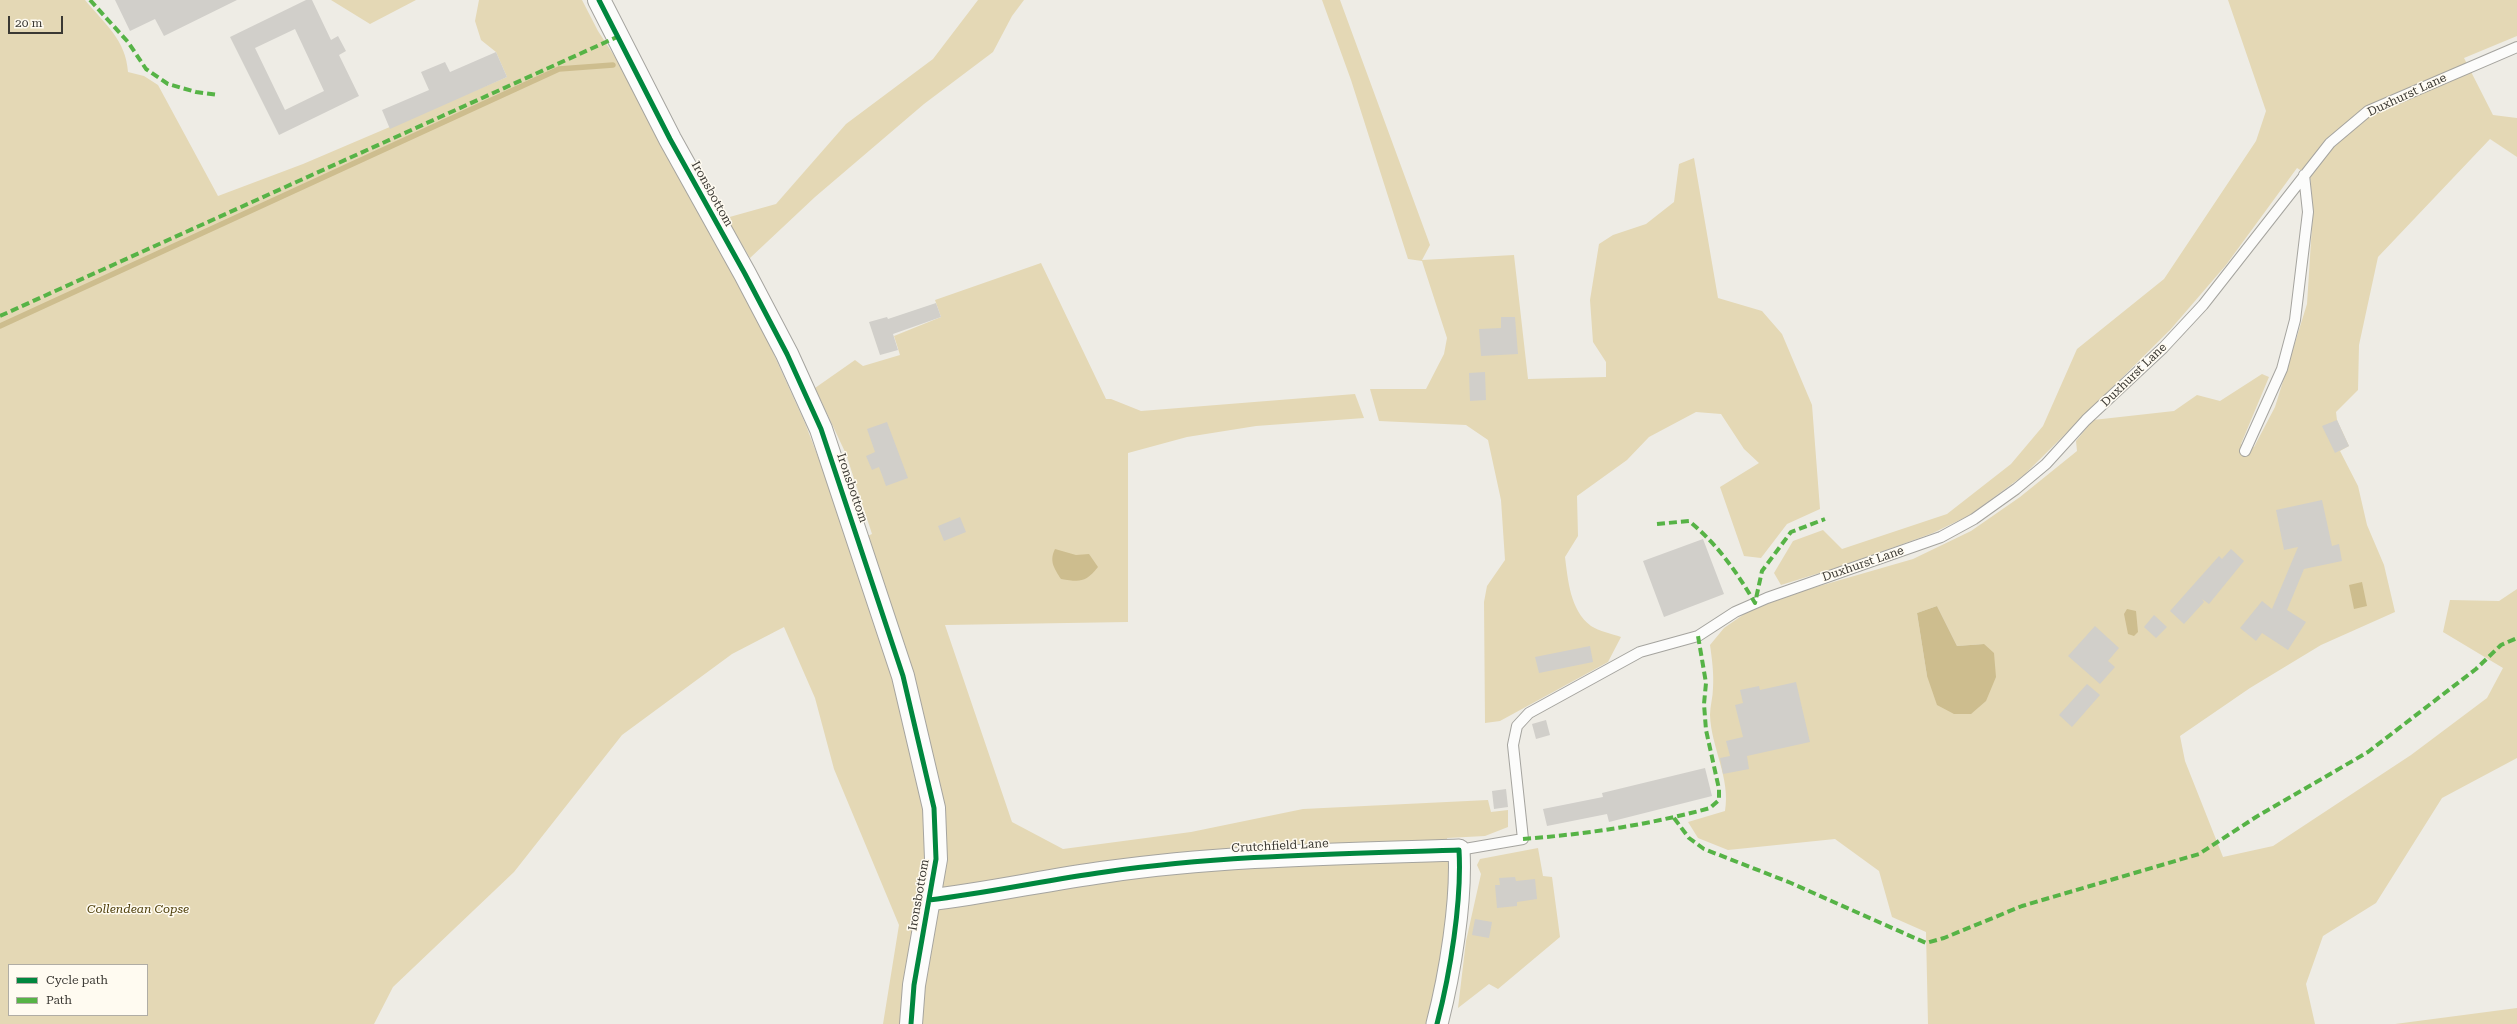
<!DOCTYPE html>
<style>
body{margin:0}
#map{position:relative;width:2517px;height:1024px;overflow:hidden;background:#eeece5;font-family:"Roboto Serif",serif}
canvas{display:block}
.legend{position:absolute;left:8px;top:964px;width:140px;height:52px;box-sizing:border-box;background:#fffbf1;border:1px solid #b0ada5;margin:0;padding:5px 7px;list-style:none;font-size:12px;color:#3a3833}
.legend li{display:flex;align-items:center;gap:8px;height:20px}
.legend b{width:20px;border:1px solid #b0ada5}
.scale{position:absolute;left:8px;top:16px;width:55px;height:18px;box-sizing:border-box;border:2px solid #3a3833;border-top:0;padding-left:5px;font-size:12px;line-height:14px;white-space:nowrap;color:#3a3833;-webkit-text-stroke:3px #fffbf1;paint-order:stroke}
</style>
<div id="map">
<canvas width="2517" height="1024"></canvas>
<ul class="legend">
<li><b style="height:5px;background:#00873e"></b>Cycle path</li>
<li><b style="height:5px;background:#56b346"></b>Path</li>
</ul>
<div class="scale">20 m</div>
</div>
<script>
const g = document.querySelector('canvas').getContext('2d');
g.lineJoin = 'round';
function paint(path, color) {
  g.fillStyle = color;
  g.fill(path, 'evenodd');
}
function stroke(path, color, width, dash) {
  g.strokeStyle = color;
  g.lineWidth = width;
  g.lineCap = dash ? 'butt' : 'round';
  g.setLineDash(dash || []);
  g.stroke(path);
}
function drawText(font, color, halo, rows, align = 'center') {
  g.font = font + ' "Roboto Serif",serif';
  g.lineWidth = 3;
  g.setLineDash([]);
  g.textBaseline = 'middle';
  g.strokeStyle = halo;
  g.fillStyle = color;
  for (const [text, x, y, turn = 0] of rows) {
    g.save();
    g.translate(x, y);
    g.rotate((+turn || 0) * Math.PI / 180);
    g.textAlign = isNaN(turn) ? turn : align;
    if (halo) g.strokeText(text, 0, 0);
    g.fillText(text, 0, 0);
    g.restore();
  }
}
const green = new Path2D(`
 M0 0H85C105 24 126 40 128 72L144 76 158 85 218 196 303 164 507 77 496 52 481 40 475 21 479 0H582L598 31 634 86 731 260 805 423 851 543 872 534 846 454 815 388 855 360 863 366 900 355 894 336 941 317 935 300 1041 263 1106 399H1111L1141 411 1355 394 1364 418 1256 426 1187 437 1128 453V622L945 625 1012 822 1063 849 1191 832 1303 809 1488 800 1491 812 1508 810V827L1485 836 1447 838 1451 879 1443 960 1428 1024H883L899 925 834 769 815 698 784 627 732 654 622 735 514 872 393 987 374 1024H0ZM9 965H147V1015H9Z
 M331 0H416L370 24Z
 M978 0H1024L1012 16 993 52 924 104 815 197 750 258 726 218 776 204 846 124 933 59Z
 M1322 0H1340L1430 245 1422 260 1514 255 1528 379 1606 377V362L1593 342 1590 300 1599 244 1613 235 1646 224 1674 202 1679 164 1694 158 1718 298 1762 311 1782 334 1812 405 1820 509 1787 524 1761 558 1744 556 1720 487 1759 463 1744 449 1721 414 1696 412 1649 437 1627 460 1577 496 1578 536 1565 557C1568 580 1570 610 1591 626 1599 631 1612 634 1621 637L1608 662 1500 721 1485 723 1484 602 1487 586 1505 560 1501 500 1488 440 1466 425 1379 421 1370 389H1426L1444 354 1447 338 1422 261 1408 259 1351 80Z
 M2228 0H2517V36L2464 58 2493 115 2517 118V157L2490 139 2378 257 2359 345 2358 390 2336 412 2337 420 2349 446 2340 451 2358 486 2367 525 2384 565 2395 612 2321 645 2250 688 2180 736 2185 761 2223 857 2273 846 2411 755 2487 698 2503 668 2443 632 2450 600 2499 601 2517 589V758L2442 798 2376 903 2323 936 2306 984 2315 1024H1928L1926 932 1892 917 1879 871 1835 839 1728 850 1698 838 1688 822 1725 811C1731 779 1711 747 1710 715 1710 706 1713 697 1713 688 1714 674 1712 659 1710 645L1724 628 1750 610 1809 589 1913 559 1971 531 2020 497 2077 451 2076 441 2093 420 2174 411 2197 395 2220 401 2262 374 2269 377 2241 444 2254 447 2275 407 2307 304 2313 210 2310 176 2297 168 2226 265 2170 330 2024 475 1970 515 1933 533 1842 566 1781 585 1774 573 1793 541 1823 530 1842 549 1947 514 2011 464 2043 426 2077 349 2164 279 2256 141 2266 111ZM1937 606 1957 646 1984 644 1927 676 1917 613Z
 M1538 848 1543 876 1552 877 1560 937 1498 989 1489 984 1458 1008 1466 941 1481 874 1477 865 1480 859Z
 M2517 1008V1024H2395Z`);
const water = new Path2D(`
 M1055 549 1076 555 1089 554 1098 567C1085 583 1080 582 1061 579 1054 568 1049 561 1055 549Z
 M2362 582 2367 606 2354 609 2349 585Z
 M1937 606 1957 646 1984 644 1994 653 1996 677 1986 701 1971 714H1954L1937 705 1927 676 1917 613Z
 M2127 609 2136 611 2138 632 2134 636 2128 634 2124 614Z`);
const stream = new Path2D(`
 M0 326 559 69 613 65`);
const building = new Path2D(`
 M115 0H237L164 36 155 19 130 31Z
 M306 0H312L331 40 338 36 346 51 339 55 359 96 279 135 230 37ZM295 29 324 91 285 110 255 48Z
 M496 52 507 77 390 129 382 110 429 90 421 72 445 62 450 72Z
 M936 303 941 317 893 334 898 350 880 355 869 322 887 317 888 319Z
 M1501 317H1515L1518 354 1481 356 1479 329 1501 328Z
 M1485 372 1486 400 1470 401 1469 373Z
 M2337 420 2349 446 2335 453 2322 426Z
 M887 422 908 478 886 486 879 467 872 470 866 456 875 452 867 429Z
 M2322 500 2332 546 2339 544 2342 561 2304 569 2287 610 2306 622 2288 650 2262 633 2256 641 2240 628 2262 601 2272 609 2298 547 2284 550 2276 510Z
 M960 517 966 532 944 541 938 526Z
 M1703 539 1724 594 1664 617 1643 561Z
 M2231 549 2244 561 2209 604 2202 599 2204 602 2184 624 2170 611 2219 556 2222 559Z
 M2154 615 2167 627 2156 638 2144 627Z
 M2095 626 2119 648 2108 661 2115 667 2100 684 2068 656Z
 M1590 646 1593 662 1539 673 1535 657Z
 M1796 682 1810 742 1747 756 1749 769 1723 774 1720 758 1730 756 1726 741 1743 737 1735 705 1743 703 1740 690 1759 686 1760 690Z
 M2087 684 2100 695 2072 727 2059 715Z
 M1546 720 1550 735 1536 739 1532 724Z
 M1705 768 1712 796 1609 822 1607 814 1547 826 1543 809 1603 797 1602 793Z
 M1506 789 1508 807 1494 809 1492 791Z
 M1515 877 1516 881 1535 879 1537 899 1517 902V906L1497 908 1495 885H1500L1499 878Z
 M1475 919 1492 922 1489 938 1472 935Z`);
const service = new Path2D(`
 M2245 451 2282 369 2295 320 2308 212 2304 175
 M1459 850 1523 839 1513 745 1517 726 1529 713 1640 652 1698 636 1735 612 1767 598 1941 537 1974 519 2016 489 2046 464 2086 420 2163 348 2203 305 2330 143 2368 111 2517 47`);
const minor = new Path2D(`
 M929 900C988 893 1046 880 1105 872 1223 855 1341 854 1459 850 1462 901 1450 974 1437 1024`);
const tertiary = new Path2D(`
 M599 0 670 139 745 274 787 354 821 429 903 676 934 808 936 859 914 985 911 1024`);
const quiet = new Path2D(`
 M90 0 128 42 146 69 168 84 196 92 218 95
 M0 316 617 37
 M1657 524 1689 521C1718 545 1736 571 1755 603L1762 571 1791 532 1825 519
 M1674 818 1689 838 1704 849 1791 883 1926 943 1944 938 2022 906 2199 854 2256 817 2368 752 2476 669 2501 645 2517 638
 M1523 839C1587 834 1648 825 1710 808L1719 800V789L1706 730 1704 704 1706 683 1698 636`);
const cycleway = new Path2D(`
 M599 0 670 139 745 274 787 354 821 429 903 676 934 808 936 859 914 985 911 1024
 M929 900C988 893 1046 880 1105 872 1223 855 1341 854 1459 850 1462 901 1450 974 1437 1024`);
const streetNames = [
 ["Duxhurst Lane",2407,95,-25],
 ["Ironsbottom",712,194,61],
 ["Duxhurst Lane",2134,375,-44],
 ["Ironsbottom",852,488,71],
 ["Duxhurst Lane",1863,564,-19],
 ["Crutchfield Lane",1280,846,-3],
 ["Ironsbottom",919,895,-80]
];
const parkNames = [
 ["Collendean Copse",138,909]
];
paint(green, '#e4d8b5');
paint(water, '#cdbd8e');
stroke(stream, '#cdbd8e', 5.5);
paint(building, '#d1cfca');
stroke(service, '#a5a49f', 12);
stroke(minor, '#a5a49f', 23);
stroke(tertiary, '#a5a49f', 24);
stroke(service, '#fcfcfb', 10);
stroke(minor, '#fcfcfb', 21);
stroke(tertiary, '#fcfcfb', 22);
stroke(quiet, '#56b346', 4, [8, 4]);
stroke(cycleway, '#00873e', 5);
drawText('12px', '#3a3833', '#fffbf1', streetNames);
drawText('italic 12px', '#4c3d07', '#fffbf1', parkNames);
</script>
